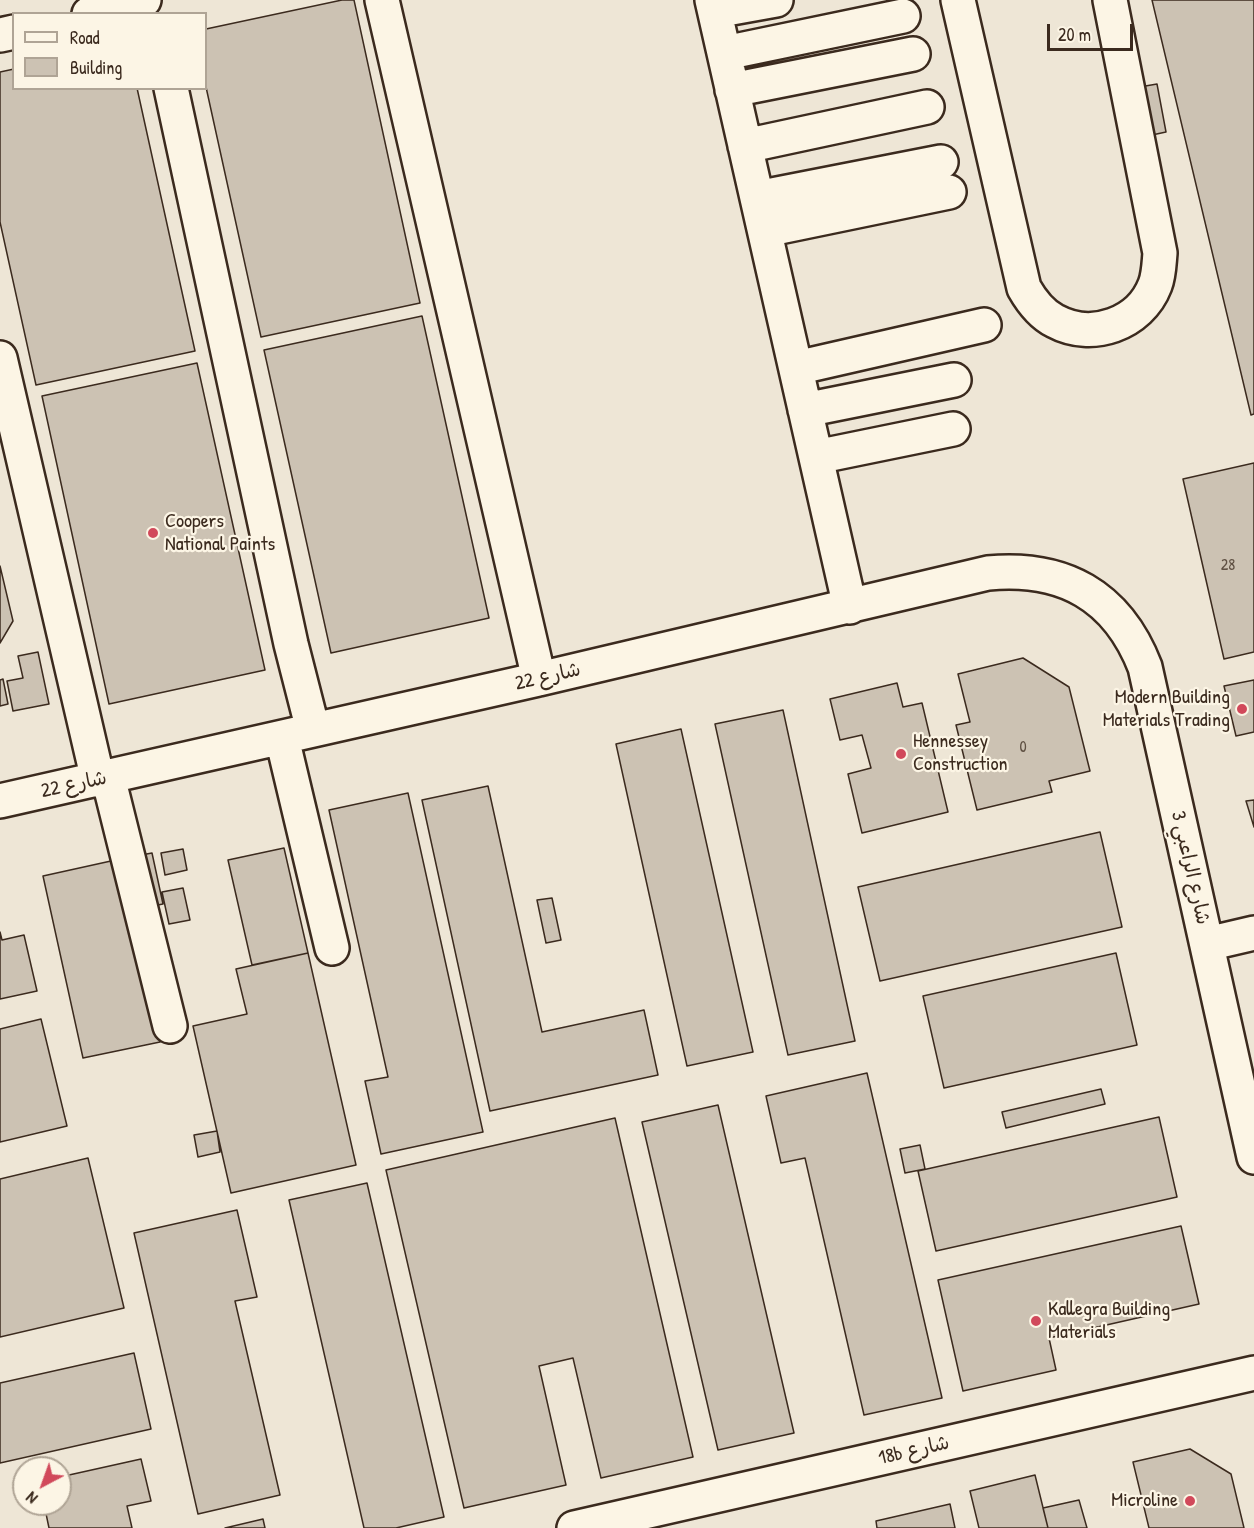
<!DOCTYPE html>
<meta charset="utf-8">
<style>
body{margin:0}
#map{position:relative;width:1254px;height:1528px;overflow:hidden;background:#fcf5e5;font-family:"Patrick Hand",sans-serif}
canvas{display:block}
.legend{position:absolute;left:12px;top:12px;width:195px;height:78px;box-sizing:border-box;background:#fcf5e5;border:2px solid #afa495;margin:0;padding:8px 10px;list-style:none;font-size:18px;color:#3b2a1e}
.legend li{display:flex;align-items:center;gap:12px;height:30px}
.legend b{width:30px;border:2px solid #afa495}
.north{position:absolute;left:12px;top:1456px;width:60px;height:60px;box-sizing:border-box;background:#fcf5e5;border:2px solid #afa495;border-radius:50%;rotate:221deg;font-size:16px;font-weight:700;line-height:24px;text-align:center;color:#3b2a1e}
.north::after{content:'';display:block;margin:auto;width:21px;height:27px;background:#d1495b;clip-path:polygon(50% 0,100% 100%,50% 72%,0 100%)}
.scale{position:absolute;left:1047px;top:24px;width:86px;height:27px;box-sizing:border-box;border:3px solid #3b2a1e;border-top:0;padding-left:8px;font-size:18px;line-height:21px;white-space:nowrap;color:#3b2a1e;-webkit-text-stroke:4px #fcf5e5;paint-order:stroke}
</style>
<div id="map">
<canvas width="1254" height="1528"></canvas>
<ul class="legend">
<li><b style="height:8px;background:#fcf5e5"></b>Road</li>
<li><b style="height:16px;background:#ccc2b3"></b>Building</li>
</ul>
<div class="north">N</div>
<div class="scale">20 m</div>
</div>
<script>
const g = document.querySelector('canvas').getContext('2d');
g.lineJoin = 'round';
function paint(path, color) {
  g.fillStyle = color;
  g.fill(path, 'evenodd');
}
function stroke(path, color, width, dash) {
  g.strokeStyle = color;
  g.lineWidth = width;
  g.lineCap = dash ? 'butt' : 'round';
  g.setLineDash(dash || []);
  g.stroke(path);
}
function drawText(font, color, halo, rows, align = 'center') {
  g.font = font + ' "Patrick Hand","Playpen Sans Arabic",sans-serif';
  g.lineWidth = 4.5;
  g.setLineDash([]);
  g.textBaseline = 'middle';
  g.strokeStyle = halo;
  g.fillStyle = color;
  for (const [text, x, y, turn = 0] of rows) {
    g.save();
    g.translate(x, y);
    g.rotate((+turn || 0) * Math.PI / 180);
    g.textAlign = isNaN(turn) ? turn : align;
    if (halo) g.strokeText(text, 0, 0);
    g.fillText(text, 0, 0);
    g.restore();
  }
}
const built = new Path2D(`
 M0 0H1254V1528H0ZM14 14H206V88H14ZM24 1468H60V1504H24Z`);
const building = new Path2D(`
 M342 0H354L420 303 261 337 206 87V29Z
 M1152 0H1254V414L1251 415Z
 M14 69V88H137L195 351 36 385 0 222V72Z
 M1157 84 1166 132 1138 138 1128 89Z
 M422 316 489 618 331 653 264 350Z
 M197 363 265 670 109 704 42 396Z
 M1254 463V652L1224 659 1183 479Z
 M0 566 13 621 0 643Z
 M38 652 49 704 13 711 7 681 23 678 18 656Z
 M1023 658 1069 687 1090 771 1049 781 1052 792 977 810 956 725 970 722 958 674Z
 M3 679 8 704 0 706V680Z
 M1254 680V732L1236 736 1224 686Z
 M897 683 903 707 922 703 948 812 862 833 848 774 871 768 862 735 840 740 830 699Z
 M783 710 855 1041 788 1055 715 724Z
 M681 729 753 1052 687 1066 616 744Z
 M488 786 542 1032 644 1010 658 1075 490 1111 422 800Z
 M408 793 483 1132 381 1154 365 1081 388 1077 329 810Z
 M1254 800V827L1246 801Z
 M1100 832 1122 927 880 981 858 887Z
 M284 848 308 953 252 965 228 860Z
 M183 849 187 870 165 875 161 853Z
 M152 853 163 904 147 907 136 856Z
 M120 859 160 1042 83 1058 43 876Z
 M183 888 190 920 169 924 162 892Z
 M552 898 561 940 546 943 537 900Z
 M0 932 2 940 24 935 37 991 0 999Z
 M308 953 356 1165 231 1193 193 1026 247 1014 236 969Z
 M1116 953 1137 1045 944 1088 923 996Z
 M41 1019 67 1126 0 1142V1029Z
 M867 1073 942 1398 864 1415 805 1158 781 1163 766 1096Z
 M1101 1089 1105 1104 1006 1128 1002 1112Z
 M718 1105 794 1433 718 1450 642 1122Z
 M1159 1117 1177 1197 936 1251 918 1171Z
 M615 1118 693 1457 601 1478 573 1358 539 1366 566 1485 464 1508 386 1170Z
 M217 1131 220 1152 198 1157 194 1135Z
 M920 1145 925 1169 905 1173 900 1149Z
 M88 1158 124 1308 0 1337V1179Z
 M367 1183 444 1517 396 1528H364L289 1200Z
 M237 1210 257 1297 235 1301 280 1495 198 1514 134 1233Z
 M1181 1226 1199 1304 1049 1338 1056 1370 963 1391 938 1280Z
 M134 1353 151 1429 0 1463V1383Z
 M1190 1449 1231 1474 1244 1528H1149L1133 1462Z
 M141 1459 151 1501 127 1506 132 1528H49L44 1504H60V1477Z
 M1035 1475 1048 1528H979L970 1491Z
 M1079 1500 1087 1528H1048L1043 1508Z
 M950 1504 955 1528H877L876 1521Z
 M263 1519 265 1528H225Z`);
const minor = new Path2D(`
 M382 0 539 679
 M712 0 850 607
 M958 0 1024 288C1032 302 1041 314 1055 321 1092 341 1140 324 1155 285 1159 275 1159 263 1160 253L1110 0
 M715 11 776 0
 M89 14 144 0
 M0 35 14 32
 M725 53 903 16
 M171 88 291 644 313 730
 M732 90 913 54
 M745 146 927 107
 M757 198 941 162
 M765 230 949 192
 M0 358 98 780
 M796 368 984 325
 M805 410 954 380
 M816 457 953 429
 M282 738 332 948
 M108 777 170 1026
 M0 801 539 679 988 573C1063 566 1117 595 1145 667L1254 1157
 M1207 944 1254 933
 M574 1528 1254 1373`);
const markers = [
 [153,533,6,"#d1495b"],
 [1242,709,6,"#d1495b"],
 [901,754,6,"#d1495b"],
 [1036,1321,6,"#d1495b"],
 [1190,1501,6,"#d1495b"]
];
const numberNames = [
 ["28",1228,566],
 ["0",1023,748]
];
const poiNames = [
 ["Coopers",165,522],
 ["National Paints",165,545],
 ["Modern Building",1230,698,"right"],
 ["Materials Trading",1230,721,"right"],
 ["Hennessey",913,742],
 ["Construction",913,765],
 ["Kallegra Building",1048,1310],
 ["Materials",1048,1333],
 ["Microline",1178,1501,"right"]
];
const streetNames = [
 ["شارع 22",548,677,-13],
 ["شارع 22",74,785,-12],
 ["شارع الراعبي 3",1190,868,77],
 ["18b شارع",914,1451,-13]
];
paint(built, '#eee6d6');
paint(building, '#ccc2b3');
stroke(building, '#3b2a1e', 1.5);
stroke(minor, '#3b2a1e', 38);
stroke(minor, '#fcf5e5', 33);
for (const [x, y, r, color] of markers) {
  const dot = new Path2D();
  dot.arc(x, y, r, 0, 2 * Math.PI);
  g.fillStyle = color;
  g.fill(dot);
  stroke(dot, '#fcf5e5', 2);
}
drawText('16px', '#5f5043', null, numberNames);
drawText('20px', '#3b2a1e', '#fcf5e5', poiNames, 'left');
drawText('20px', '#3b2a1e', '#fcf5e5', streetNames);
</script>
